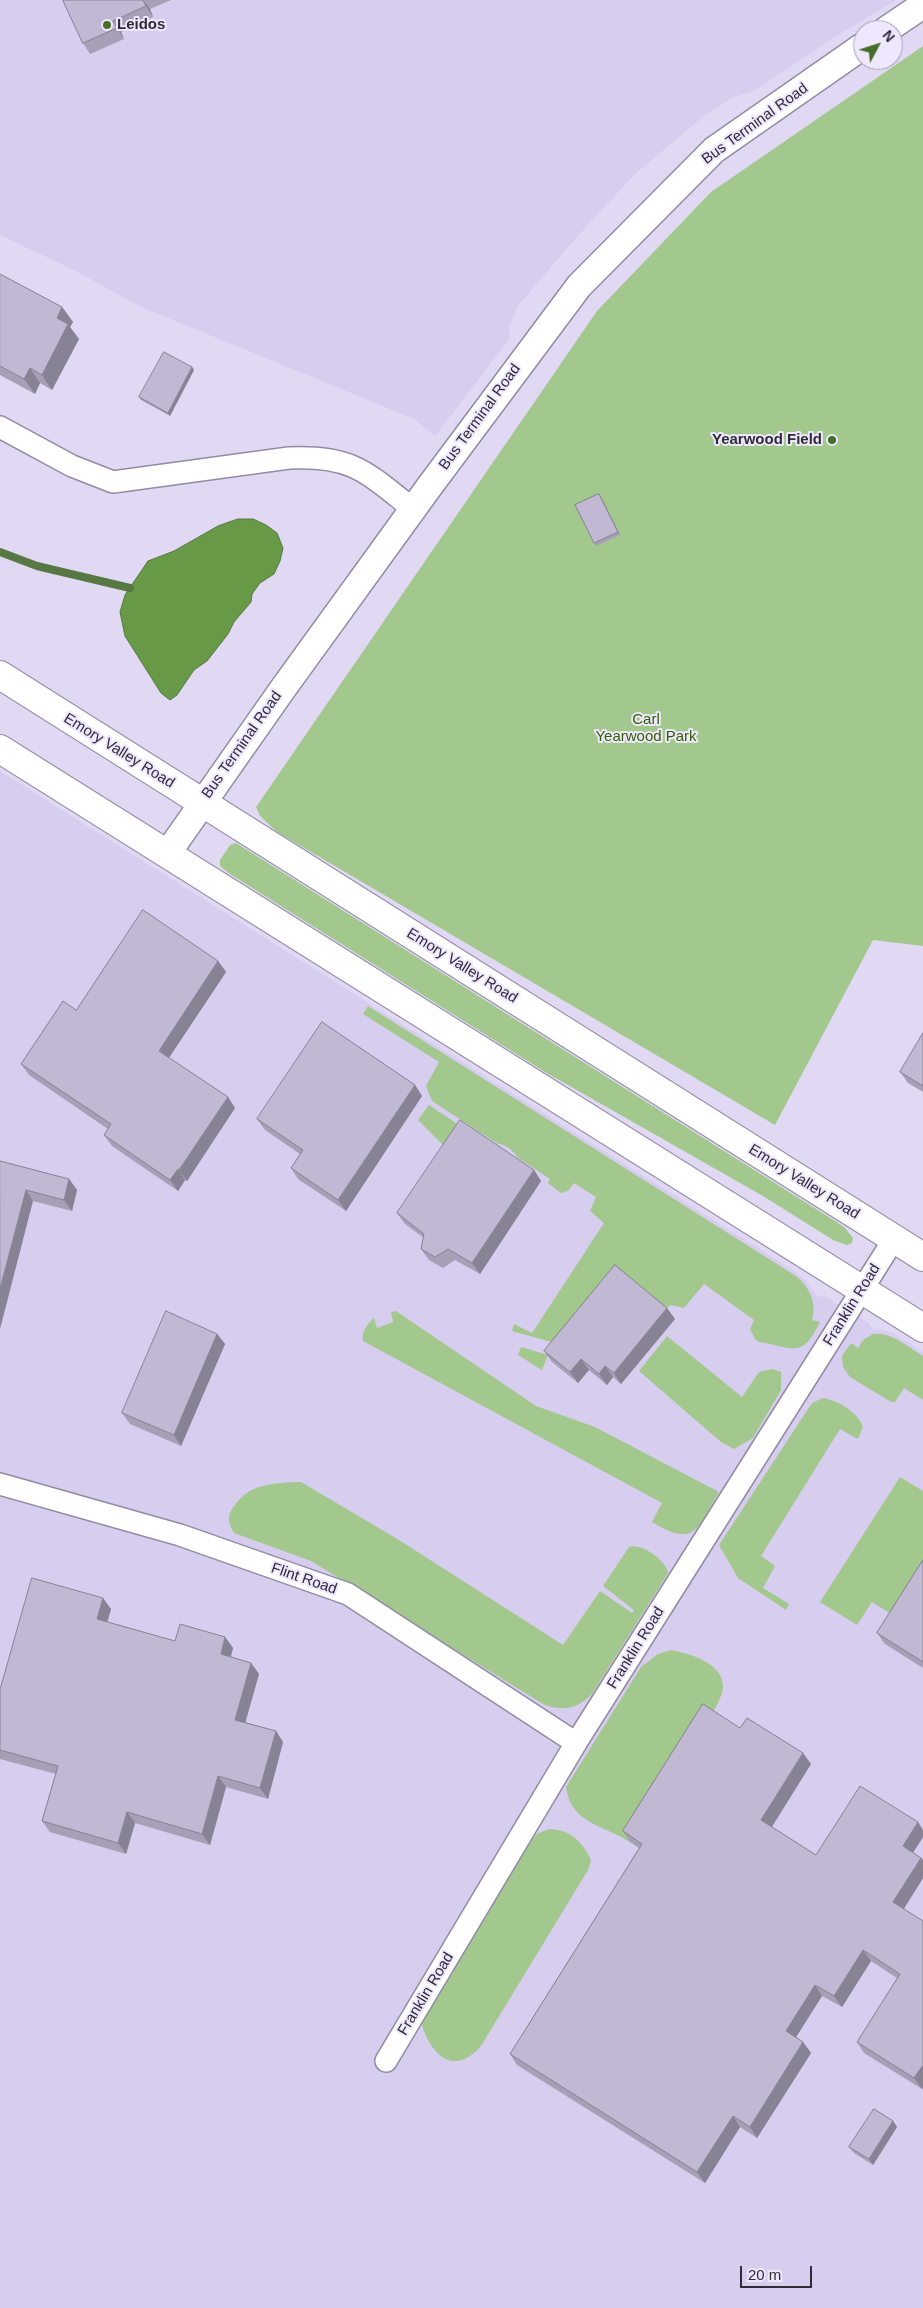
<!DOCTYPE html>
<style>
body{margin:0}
#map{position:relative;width:923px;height:2308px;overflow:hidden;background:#e1d9f4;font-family:Helvetica,sans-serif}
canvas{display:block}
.north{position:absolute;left:853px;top:20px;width:50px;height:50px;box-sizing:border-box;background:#eee7fd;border:1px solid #a29cad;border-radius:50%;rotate:50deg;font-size:14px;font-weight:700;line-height:20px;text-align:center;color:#2f2c36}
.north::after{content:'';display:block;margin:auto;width:18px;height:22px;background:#466e29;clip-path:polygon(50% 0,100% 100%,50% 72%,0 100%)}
.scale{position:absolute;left:740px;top:2266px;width:72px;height:22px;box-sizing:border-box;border:2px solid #2f2c36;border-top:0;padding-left:6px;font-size:15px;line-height:18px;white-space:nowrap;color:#2f2c36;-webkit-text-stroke:4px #eee7fd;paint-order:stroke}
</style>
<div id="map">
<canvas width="923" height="2308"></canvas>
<div class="north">N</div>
<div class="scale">20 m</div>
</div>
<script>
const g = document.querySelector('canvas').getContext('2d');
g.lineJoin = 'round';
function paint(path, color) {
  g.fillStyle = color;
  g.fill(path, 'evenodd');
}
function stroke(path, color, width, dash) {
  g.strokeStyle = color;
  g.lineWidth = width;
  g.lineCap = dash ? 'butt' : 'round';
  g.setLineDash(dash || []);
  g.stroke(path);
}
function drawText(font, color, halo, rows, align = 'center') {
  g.font = font + ' Helvetica,sans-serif';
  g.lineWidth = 4;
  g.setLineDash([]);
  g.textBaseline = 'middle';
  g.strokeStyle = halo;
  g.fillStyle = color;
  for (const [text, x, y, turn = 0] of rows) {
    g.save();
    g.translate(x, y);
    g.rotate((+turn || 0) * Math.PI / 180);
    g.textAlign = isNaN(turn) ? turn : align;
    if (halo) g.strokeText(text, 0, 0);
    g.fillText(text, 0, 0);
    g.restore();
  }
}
const built = new Path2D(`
 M0 0H896L830 40 752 92 734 97 705 115 633 176 575 239 517 307 509 328 510 338 435 436 414 419 139 306 76 271 0 235Z
 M0 771 796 1272 805 1280 818 1297 824 1296 869 1323 873 1330 879 1329 893 1333 923 1352V2308H0Z`);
const green = new Path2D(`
 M923 46V946L873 940 775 1125 277 832 260 816 256 807 597 311 711 192Z
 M236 843 835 1221 845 1228 853 1238 852 1243 847 1245 833 1240 763 1196 545 1072 230 874 220 866V860L230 845Z
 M368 1006 796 1276C810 1288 817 1302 812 1320L820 1322C802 1359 795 1348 759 1342L755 1339 750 1329 754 1320 704 1284 684 1308 671 1305 664 1310 557 1341 551 1342 512 1331 514 1324 532 1333 604 1223 590 1211 596 1197 574 1183 568 1191 561 1193 548 1183 550 1179 517 1157C513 1150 505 1144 498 1144L432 1101 426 1086 439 1062 363 1014Z
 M429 1105 468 1131 452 1154 418 1120Z
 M396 1311 536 1406 595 1427 719 1492C697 1528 696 1549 652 1522L662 1503 363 1341C361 1332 368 1323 374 1318L377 1328 393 1322 391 1312Z
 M873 1334C892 1332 908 1347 923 1356V1400L904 1388 895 1402H891L850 1377 843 1367 842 1356 851 1343 858 1348 863 1340Z
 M667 1336 742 1397 759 1372 772 1369 781 1372V1390L753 1438 734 1449 721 1442 639 1371Z
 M521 1347 548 1355 542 1370 518 1355Z
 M823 1398C837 1400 859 1413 863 1427L858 1439 840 1429 761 1556 775 1566 763 1588 789 1604 786 1610 738 1578 719 1545 812 1403Z
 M900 1477 923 1491V1583L885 1643 881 1640 896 1617 872 1602 857 1625 820 1602Z
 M301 1482 399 1540 563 1645 600 1591 632 1613 634 1610 603 1586 629 1547C641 1542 667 1561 668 1573L592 1694C577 1709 563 1712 543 1704L311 1561 234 1533C227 1522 227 1515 235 1505 250 1483 276 1483 301 1482Z
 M671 1650C688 1653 724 1663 723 1687 722 1703 702 1728 694 1741 673 1775 651 1809 630 1842 604 1825 571 1824 566 1787L641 1667 658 1654Z
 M549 1829C571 1830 581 1840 591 1860L588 1870 481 2046C453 2078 430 2054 421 2022L431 2000 532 1840 537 1834Z`);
const water = new Path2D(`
 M238 519H253L266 525 277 533 283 548 280 561 274 574 260 583 252 594 251 602 234 622 228 634 207 661 194 670 177 695 170 700 161 693 125 636 120 612 125 595 148 561 174 551 218 526Z`);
const stream = new Path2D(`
 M0 552 37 566 130 588`);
const minor = new Path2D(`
 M0 427 72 466 113 482 289 458C352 455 366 472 413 509
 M0 1484 180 1535 348 1594 576 1743
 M386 2061 576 1743 894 1239`);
const tertiary = new Path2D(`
 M886 30 923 5
 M167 854 282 690 429 487 579 286 714 150 863 46`);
const secondary = new Path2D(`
 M0 675 923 1257
 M0 749 923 1328`);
const wall = new Path2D(`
 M63 0H171L150 9 153 17 121 32 124 39 90 54 83 43Z
 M0 274 62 307 73 322 70 327 79 339 52 390 40 383 35 394 0 375Z
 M192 367 194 370 170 416 141 400 139 397Z
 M599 494 620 535 596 546 594 543Z
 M218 961 226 972 169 1058 228 1097 235 1108 187 1181 185 1180 178 1191 112 1146 104 1135 108 1129 29 1075 21 1064 76 1010Z
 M923 1033V1092L908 1083 900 1072Z
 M415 1085 422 1096 346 1211 298 1179 291 1168 300 1154 265 1130 257 1119Z
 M0 1161 69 1179 77 1190 72 1211 33 1201Z
 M534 1170 541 1181 480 1274 455 1260 443 1268 429 1260 421 1249 424 1238 405 1224 397 1213Z
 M675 1319 621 1384 613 1377 607 1385 589 1370 578 1383 552 1362 544 1351Z
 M217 1334 225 1344 181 1446 130 1424 122 1413Z
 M923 1560V1668L885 1644 877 1633Z
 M111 1609 107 1622 175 1641 225 1637 233 1648 231 1657 251 1663 259 1674 245 1722 276 1731 283 1742 268 1799 226 1787 210 1845 135 1823 126 1854 50 1832 42 1821 56 1774 0 1759V1690Z
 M740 1728 811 1764 772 1827 816 1855 923 1830V1837L913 1853 921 1858 923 1860V1878L904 1909 923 1921V2088L922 2089 864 2053 857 2042 897 1978 871 1961 842 2007 822 1996 796 2037 803 2042 811 2053 757 2138 740 2127 705 2183 517 2065 510 2054 639 1848 630 1842 623 1831Z
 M893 2121 897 2127 873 2165 854 2153 849 2147Z`);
const shadedWall = new Path2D(`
 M143 0 150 9 153 17 146 6Z
 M113 21 121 32 124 39 117 28Z
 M62 307 73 322 70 327 79 339 52 390 42 375 57 318Z
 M192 367 194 370 170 416 168 413Z
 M30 368 40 383 35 394 24 379Z
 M599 494 601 497 620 535 618 532Z
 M218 961 226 972 166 1062 159 1051Z
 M415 1085 422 1096 346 1211 338 1200Z
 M228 1097 235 1108 187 1181 179 1170Z
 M178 1169 185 1180 178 1191 170 1180Z
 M534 1170 541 1181 480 1274 472 1263Z
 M69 1179 77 1190 72 1211 64 1200Z
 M26 1190 33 1201 0 1329V1289Z
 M667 1308 675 1319 621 1384 614 1373Z
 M217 1334 225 1344 181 1446 174 1435Z
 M581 1359 589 1370 578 1383 570 1372Z
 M605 1366 613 1377 607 1385 599 1374Z
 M103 1598 111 1609 105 1630 97 1619Z
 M225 1637 233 1648 228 1665 221 1654Z
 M251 1663 259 1674 243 1731 235 1720Z
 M276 1731 283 1742 268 1799 260 1788Z
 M803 1753 811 1764 769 1831 761 1820Z
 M218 1776 226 1787 210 1845 202 1834Z
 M127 1812 135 1823 126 1854 118 1843Z
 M918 1822 923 1830V1837L910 1857 903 1846Z
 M921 1858 923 1860V1878L901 1913 893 1902Z
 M863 1950 871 1961 842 2007 834 1996Z
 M815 1985 822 1996 793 2042 786 2031Z
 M803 2042 811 2053 757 2138 750 2127Z
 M923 2065V2088L922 2089 914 2078Z
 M733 2116 740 2127 705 2183 697 2172Z
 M893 2121 897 2127 873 2165 869 2159Z`);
const building = new Path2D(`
 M63 0H143L146 6 113 21 117 28 83 43Z
 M0 274 62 307 57 318 68 324 42 375 30 368 24 379 0 366Z
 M164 352 192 367 168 413 139 397Z
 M599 494 618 532 594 543 575 505Z
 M143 910 218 961 159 1051 228 1097 179 1170 178 1169 170 1180 104 1135 111 1124 21 1064 63 1001 76 1010Z
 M322 1022 415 1085 338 1200 291 1168 303 1150 257 1119Z
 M923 1033V1086L900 1072Z
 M460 1120 534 1170 472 1263 448 1249 435 1257 421 1249 424 1234 397 1213Z
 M0 1161 69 1179 64 1200 26 1190 0 1289Z
 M615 1265 667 1308 614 1373 605 1366 599 1374 581 1359 570 1372 544 1351Z
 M166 1311 217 1334 174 1435 122 1413Z
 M923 1560V1662L877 1633Z
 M32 1578 103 1598 97 1619 175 1641 180 1624 225 1637 221 1654 251 1663 235 1720 276 1731 260 1788 218 1776 202 1834 127 1812 118 1843 42 1821 58 1766 0 1750V1690Z
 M703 1704 740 1728 747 1718 803 1753 761 1820 816 1855 860 1786 918 1822 903 1846 921 1858 893 1902 923 1921V2065L914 2078 857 2042 900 1974 863 1950 834 1996 815 1985 786 2031 803 2042 750 2127 733 2116 697 2172 510 2054 642 1844 623 1831Z
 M874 2109 893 2121 869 2159 849 2147Z`);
const markers = [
 [107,25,5,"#466e29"],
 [832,440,5,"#466e29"]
];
const poiNames = [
 ["Leidos",117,25],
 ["Yearwood Field",822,440,"right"]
];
const streetNames = [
 ["Bus Terminal Road",755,124,-36],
 ["Bus Terminal Road",480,417,-54],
 ["Bus Terminal Road",242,745,-55],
 ["Emory Valley Road",119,751,32],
 ["Emory Valley Road",462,966,32],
 ["Emory Valley Road",804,1182,32],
 ["Franklin Road",852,1305,-58],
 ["Flint Road",304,1579,19],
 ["Franklin Road",636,1648,-58],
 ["Franklin Road",426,1994,-59]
];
const parkNames = [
 ["Carl",646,720],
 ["Yearwood Park",646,737]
];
paint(built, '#d7cdee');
paint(green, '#a3c88d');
paint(water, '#689947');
stroke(water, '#577842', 1);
stroke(stream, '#577842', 8);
stroke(minor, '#938ba4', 24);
stroke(tertiary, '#938ba4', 29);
stroke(secondary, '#938ba4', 30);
stroke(minor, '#fff', 21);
stroke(tertiary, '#fff', 26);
stroke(secondary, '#fff', 28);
paint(wall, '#a69fb5');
paint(shadedWall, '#878294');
paint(building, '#c1b9d3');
stroke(building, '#878294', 1);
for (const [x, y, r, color] of markers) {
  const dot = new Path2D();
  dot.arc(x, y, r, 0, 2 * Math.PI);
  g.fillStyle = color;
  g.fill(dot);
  stroke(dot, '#eee7fd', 2);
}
drawText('bold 15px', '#2f2c36', '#eee7fd', poiNames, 'left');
drawText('15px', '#2f2c36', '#eee7fd', streetNames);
drawText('15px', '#315e01', '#eee7fd', parkNames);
</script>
